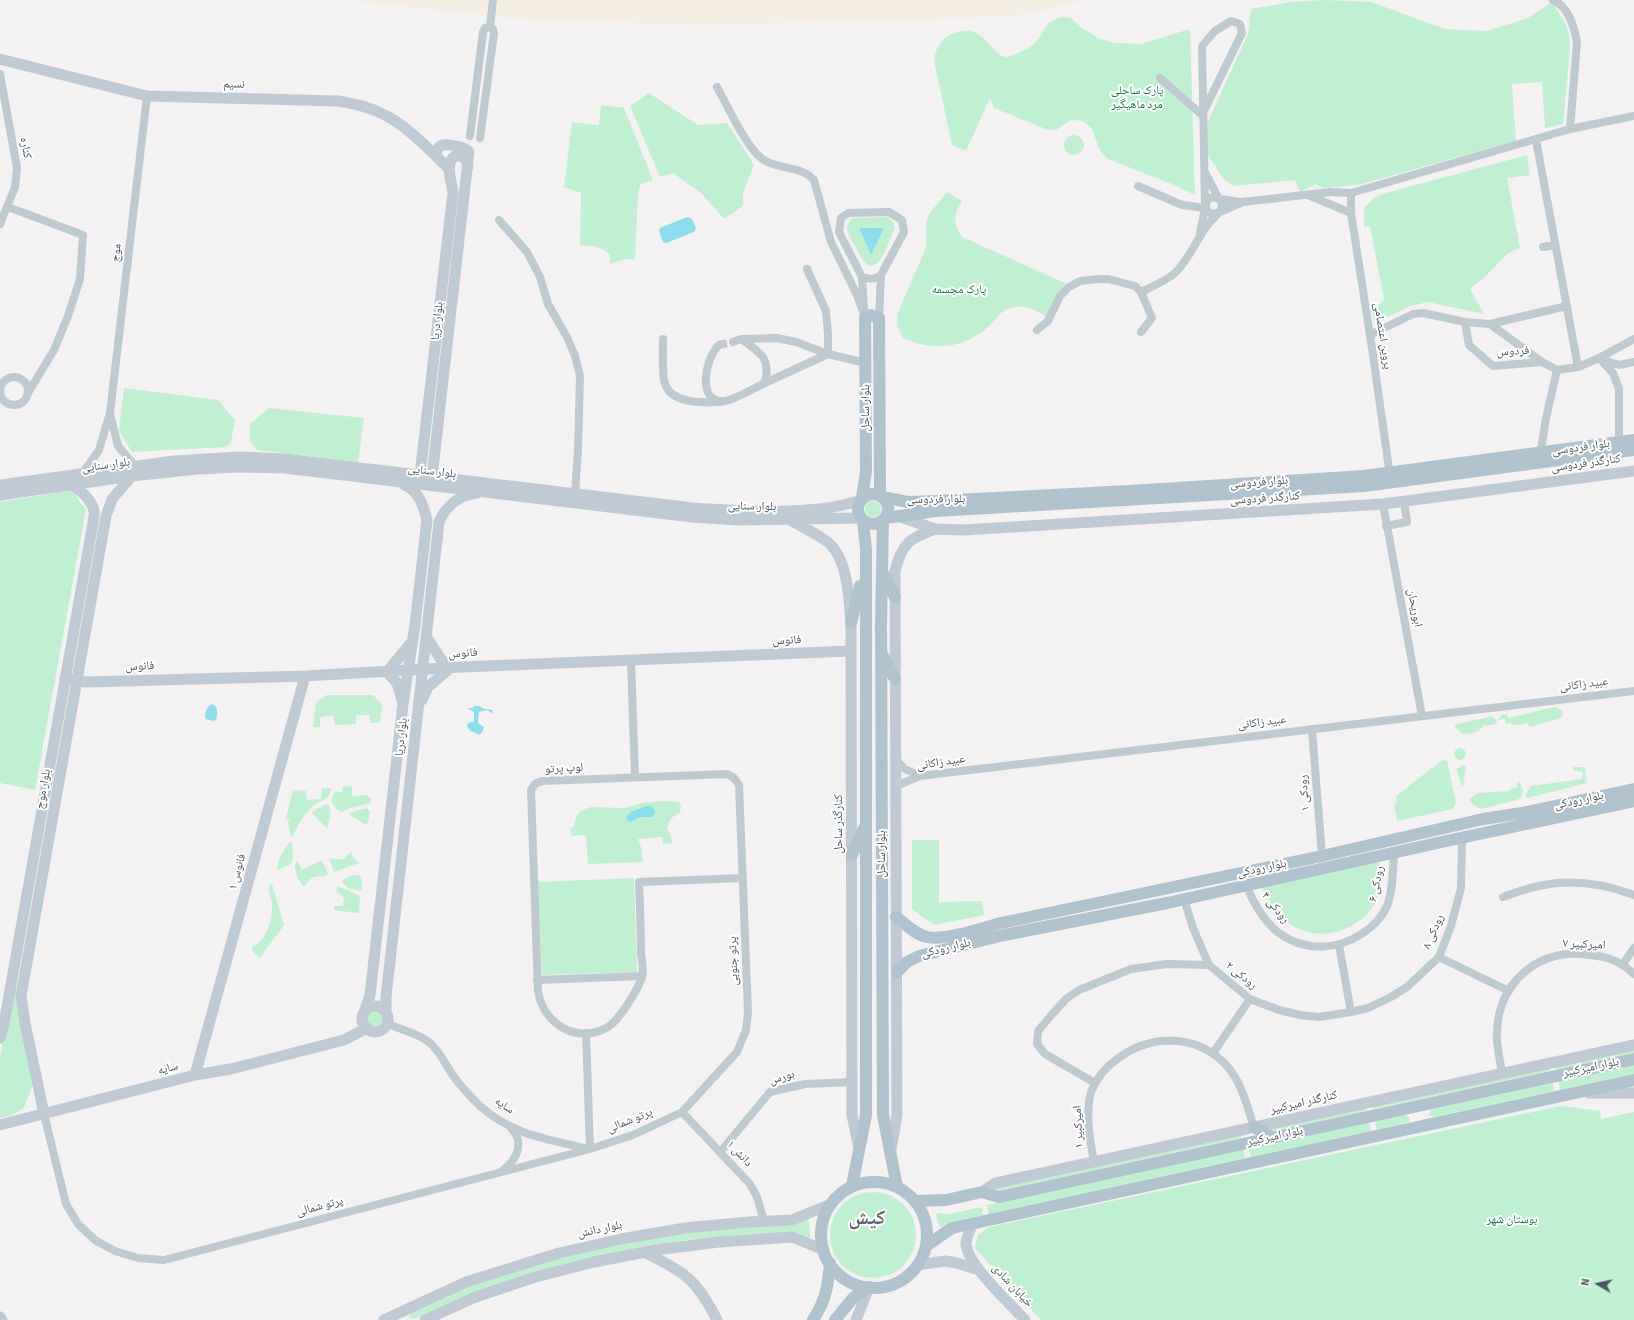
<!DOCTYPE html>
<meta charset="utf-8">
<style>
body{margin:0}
#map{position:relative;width:1634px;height:1320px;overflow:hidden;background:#f3f1f1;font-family:"Source Sans 3",sans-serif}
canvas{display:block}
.north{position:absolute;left:1578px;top:1264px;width:40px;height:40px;-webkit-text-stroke:3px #fff;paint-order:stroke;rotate:279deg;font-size:11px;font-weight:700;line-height:16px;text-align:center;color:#49555f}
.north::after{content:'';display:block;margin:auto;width:14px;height:18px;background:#49555f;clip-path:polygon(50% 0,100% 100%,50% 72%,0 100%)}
</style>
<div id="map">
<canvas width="1634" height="1320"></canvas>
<div class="north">N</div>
</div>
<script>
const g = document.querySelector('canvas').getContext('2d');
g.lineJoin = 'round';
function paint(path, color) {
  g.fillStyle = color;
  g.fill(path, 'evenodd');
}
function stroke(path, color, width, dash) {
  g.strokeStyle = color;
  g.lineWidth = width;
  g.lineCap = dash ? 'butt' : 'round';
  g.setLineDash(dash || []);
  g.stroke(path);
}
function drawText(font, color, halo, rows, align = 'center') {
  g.font = font + ' "Source Sans 3","Noto Naskh Arabic",sans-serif';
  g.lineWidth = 4;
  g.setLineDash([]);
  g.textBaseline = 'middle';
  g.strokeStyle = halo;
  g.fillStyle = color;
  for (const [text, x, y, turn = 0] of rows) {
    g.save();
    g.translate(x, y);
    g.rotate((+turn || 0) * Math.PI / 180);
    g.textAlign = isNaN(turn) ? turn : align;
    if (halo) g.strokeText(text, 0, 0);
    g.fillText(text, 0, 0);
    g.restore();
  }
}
const green = new Path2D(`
 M1324 0 1371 2 1445 29 1487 31 1528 18 1552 2 1564 21 1569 34 1570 48 1563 124 1545 128 1542 82 1512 84 1516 141 1358 185 1323 188 1316 184 1300 192 1295 180 1233 186 1223 178 1206 152V126L1248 34 1251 9 1291 2Z
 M1062 17 1071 18 1082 28 1098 38 1115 43 1141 44 1190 29 1195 195 1172 184 1108 159C1089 144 1102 120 1071 120L1056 130H1048L994 108 990 98 966 151 952 145 934 60C936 48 940 39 952 34 986 20 989 57 1007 57 1009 57 1013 55 1015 54 1022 51 1029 49 1034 44 1047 32 1040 23 1062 17Z
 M649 93 698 125 727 123 754 165 743 193V206L724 219 701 193 673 173 660 177 630 106Z
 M601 105 624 108 653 180 641 184 638 192 635 260 624 259 610 264V255C603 247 591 244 580 246L581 193 564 187 572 122 599 125Z
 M1064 145a10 10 0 1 1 20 0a10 10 0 1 1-20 0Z
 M1527 155 1530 175 1507 178 1520 248 1508 253 1484 278 1470 289 1484 314 1428 302 1410 306 1375 323 1372 313 1384 299 1370 226 1364 227V208L1374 198 1386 193Z
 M947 192 962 201C953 216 953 222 962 237L1067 284 1046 317C1034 307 1015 302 1001 313 998 315 996 319 993 322 988 328 981 333 974 337 951 350 926 348 903 338L897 325 898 312 926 248V222L930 213Z
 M888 217 892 221 895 227C888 244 875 289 858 251 855 245 848 235 847 228 847 224 850 221 853 218Z
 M124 388 218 400 235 420 231 442 226 447 132 452 119 431Z
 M269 408 364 418 358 462 257 450 250 441V424Z
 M73 490 81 504 86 509 35 790 0 783V502Z
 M865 509a8 8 0 1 1 16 0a8 8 0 1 1-16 0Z
 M327 695H373L382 704 380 723H370V715H356V724L335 725 333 715 320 717V727H313L316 702Z
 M1555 707 1562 710 1563 714 1561 718 1530 727 1527 723 1519 725 1505 723V719L1498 720 1501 715 1507 714 1508 718Z
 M1491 716 1497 720 1496 724 1483 726C1479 733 1469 734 1462 734L1455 727V725C1468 720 1479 721 1491 716Z
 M1454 754a6 6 0 1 1 12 0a6 6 0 1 1-12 0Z
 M1447 760 1456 803 1453 809 1397 821 1394 804 1397 803 1396 796 1441 761Z
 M1462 765 1466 767 1463 788 1461 785 1457 769Z
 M1573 767H1585L1587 783 1527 798 1525 795 1531 786 1582 779 1583 772 1573 770Z
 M1517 782H1520L1523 791 1521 798 1517 800 1481 809 1472 804 1469 799 1478 793 1509 791 1510 789 1517 788Z
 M352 786V796L365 795 371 798V803L350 808 342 812 337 810 331 801 335 792H342V787Z
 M322 788H331C331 801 319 800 312 807 303 816 297 826 293 837H291L288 822 290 820 286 819 293 790 306 791 307 800 321 799Z
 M664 801 679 802 681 806 680 813 671 818 667 827 673 843 663 844V837L638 839 642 850 643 862 588 864 586 835 572 836 570 829 574 826 577 815 581 811 591 807 624 808 643 803Z
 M326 804 329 805 331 814 327 829 312 813 316 809Z
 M366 808 370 811 368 823 366 825 350 815V813Z
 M912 840H939V902L982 901 984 915 934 925 912 909Z
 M289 842H292C293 861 297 864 277 870L279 859Z
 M351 851 354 859 359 863 334 872 329 858 343 860Z
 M297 860 302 870 322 860 328 874C323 878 319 875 314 877 309 879 308 883 304 887 300 883 294 871 295 866 295 865 297 861 297 860Z
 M1379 860C1379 874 1381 893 1374 905 1355 934 1313 944 1286 921 1274 911 1268 899 1261 886Z
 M352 875H359C363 880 363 885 361 891L348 888 342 882 345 878Z
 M634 878 637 972 542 975 538 882Z
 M270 884H272L284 925 260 958 252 951V947C254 945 257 944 260 941 269 932 273 915 272 903 271 896 267 890 270 884Z
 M337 886 360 896 359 913 334 910V906H343L344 898 337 891Z
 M20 949 16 991 17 1007 33 1084 24 1108 12 1115 0 1118V1057Z
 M366 1019a9 9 0 1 1 18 0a9 9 0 1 1-18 0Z
 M1634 1049V1053L1556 1070 1555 1066Z
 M1634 1065V1074L1560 1090 1559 1081Z
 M1549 1067 1550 1071 1373 1109 1372 1106Z
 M1553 1083 1554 1091 1434 1117 1430 1116 1429 1114 1432 1109Z
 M1561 1106 1600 1111 1601 1119 1634 1112V1320H1041L975 1248 978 1235 989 1227Z
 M1366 1107 1367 1111 1269 1132 1265 1129Z
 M1405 1115 1410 1118 1409 1122 1377 1130 1375 1121Z
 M1369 1122 1371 1131 1251 1157 1249 1149Z
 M1240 1134 1241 1138 998 1191 997 1187Z
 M1243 1150 1245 1158 989 1214 987 1205Z
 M830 1235a43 43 0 1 1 86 0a43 43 0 1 1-86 0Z
 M982 1207 983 1215 951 1222 941 1227 939 1225 936 1214 939 1213 949 1214Z
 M809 1219 810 1238 799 1234 781 1233 750 1234 686 1240 624 1251 593 1257 471 1293 414 1319 409 1318 410 1314 468 1287 560 1258 622 1243 685 1233 799 1223Z`);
const sand = new Path2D(`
 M349 0H1088L1019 15 962 18 695 25 506 18Z`);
const water = new Path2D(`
 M687 217 692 219 696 228 694 232 666 243 663 242 659 231 660 228Z
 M859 228H884L871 255Z
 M212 704C218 706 218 714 216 720L213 721 206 719C204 713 206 707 212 704Z
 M474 706H479L484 709 492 710 493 714 487 710 479 712 478 723 484 727 482 733 478 735 476 733 470 731 467 726 468 723 474 722V712L467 708H473Z
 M646 806H651L654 809 655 813 652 817H640L631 822 628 821 626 817 631 812Z`);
const streetTunnel = new Path2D(`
 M719 345 733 342`);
const street = new Path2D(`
 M1553 0C1569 7 1574 27 1577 42L1570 129
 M490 27 493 0
 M0 74 17 168 15 187 0 224
 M1160 78 1202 115
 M717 87C727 105 746 146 761 158 776 170 801 165 814 180L831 242 857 295 865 318
 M1202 115 1242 33 1240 24 1231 21 1215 31 1202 46 1205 205
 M470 136 483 32 485 28 490 27 493 29 494 33 480 138
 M1536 140 1578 367
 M1206 174 1219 199 1241 202
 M1138 186 1182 205 1205 208 1200 233
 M1351 193V213L1372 348 1390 476
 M1308 195 1351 213
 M8 207 83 235 80 279 68 316 54 350 28 393
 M889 212 902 220 904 232 881 275C875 280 869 279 862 277L839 232 841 218 848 213Z
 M1220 212 1243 202 1330 192 1351 193 1570 129 1634 116
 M499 220 527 252 540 277 548 304 567 337 575 356 580 376 578 450 575 494
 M1543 247 1555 245
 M807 269 826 311 828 334V354
 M862 277 864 309
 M1141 292C1151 287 1168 280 1176 272 1190 258 1197 238 1209 223 1213 219 1219 214 1221 209 1225 200 1216 196 1209 198L1205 205 1207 210 1211 214 1217 213
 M879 318 881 275
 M1465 322 1469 345 1493 366 1542 362
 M1490 324 1567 306
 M1037 330 1048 321 1060 296 1069 287 1080 281 1098 279H1108L1135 286 1141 292 1152 318 1141 332
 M1370 335 1413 314 1423 313 1465 322 1490 324 1542 362 1557 370 1578 367 1599 358 1634 339
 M663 339C663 352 662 366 664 380 668 404 702 403 720 402
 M741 339 777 338 796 342 828 354 866 363
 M719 345C705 358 696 404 725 401 734 400 756 387 765 383 771 358 760 352 741 339L733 342
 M1599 358 1613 373 1619 389V442
 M1600 359 1619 365 1634 362
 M0 391a14 14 0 1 1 28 0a14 14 0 1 1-28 0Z
 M765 383 828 354
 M110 414 118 446 135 466
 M1540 457 1546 418 1557 370
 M82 474 99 450 110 413 147 96
 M1383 504 1422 716
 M1386 526 1407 522 1404 502
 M631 660 635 777
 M1312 729 1322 856
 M896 760 905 769 920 776
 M896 786 920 776 1634 691
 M1246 884C1253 903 1267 927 1285 937 1308 951 1338 949 1360 935 1371 928 1382 918 1387 906 1393 891 1393 869 1394 852
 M1503 897C1515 893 1527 888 1539 886 1570 879 1604 884 1634 895
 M1184 899 1193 928 1209 965 1250 999 1279 1010 1300 1015 1319 1017 1351 1012 1368 1008 1391 997 1407 987 1439 957 1451 926 1461 888 1462 837
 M1339 945 1351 1012
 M1439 957 1509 991
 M1623 964 1634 948
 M537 980 642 976
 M387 1023C399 1029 415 1033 426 1040 438 1048 444 1062 452 1074 460 1086 470 1096 480 1106 514 1136 547 1139 589 1149
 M586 1033 590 1149
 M1213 1053 1250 999
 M1502 1073C1500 1059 1496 1045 1497 1031 1499 984 1535 951 1581 954 1604 956 1617 958 1634 974
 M1095 1083 1045 1054 1037 1044 1038 1031 1054 1012 1066 999 1079 990 1131 969 1167 964 1209 965
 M682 1112 750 1184 757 1197 764 1221
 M44 1114 66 1204 78 1224 95 1240 115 1251 138 1258 164 1260 590 1149 633 1135 682 1112 737 1052 746 1030 748 1012 739 785 734 778 727 774 542 781 535 784 531 790 538 991C543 1024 577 1045 608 1027 619 1020 638 990 642 977 644 970 642 960 641 953 641 929 640 906 639 882L743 878
 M721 1151 770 1092 805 1084 852 1082
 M1094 1162C1090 1139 1085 1115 1091 1092 1096 1079 1106 1067 1117 1059 1151 1033 1198 1034 1227 1066 1242 1083 1247 1106 1254 1127
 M503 1170C517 1160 525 1142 511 1128`);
const secondary = new Path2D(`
 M0 59 147 96 338 101C355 104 370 107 385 115 406 125 432 152 449 169
 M420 475 453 193C452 182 444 164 455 156H460L466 159 468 167
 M432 477 469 152C466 147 449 144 443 145 438 146 437 151 435 155
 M0 485 174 461 240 457 285 459 693 508C737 511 783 514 827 508 838 507 849 503 860 501
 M0 495 132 476 197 469 240 467 284 468 319 472 692 517 738 520 861 518
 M898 516 935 529 964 530 1383 504 1634 471
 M790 520C802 527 814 532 825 540 848 555 849 599 851 623L852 1115 859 1149
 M65 678 86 682 305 676 462 667 851 651
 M402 700 397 683 387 672 411 643
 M422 700 428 687 450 668 440 658 426 636
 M362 1019a13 13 0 1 1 26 0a13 13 0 1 1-26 0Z
 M365 1010 370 995 403 704 415 625 427 520C423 504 419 491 403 484
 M386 1012V997L439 522C446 506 459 495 477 493
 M0 1038 4 1024 93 523C93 520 95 514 94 511 92 500 80 490 71 484
 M195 1075 305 676
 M1589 1093H1634
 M44 1114 25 1023 21 996 106 516 112 499 132 476
 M0 1125 195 1075 231 1069 344 1040 367 1028
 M891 1150 897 1115 895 571C902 544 909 538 935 529
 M982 1192 996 1183 1634 1045
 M973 1223C970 1230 966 1237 966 1244 968 1266 1010 1303 1025 1320
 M644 1252C685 1273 696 1278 717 1320
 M917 1265 945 1261 957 1263 979 1270
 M0 1317 2 1320
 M384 1320 466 1282 559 1253 621 1239 685 1228 749 1222 792 1220 831 1204
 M425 1320 473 1298 532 1278 594 1262 656 1250 719 1242 792 1237 824 1250
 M856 1320 869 1287`);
const primary = new Path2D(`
 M858 509a15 15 0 1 1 30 0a15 15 0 1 1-30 0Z
 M882 497 908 502 936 501 1130 491 1364 476 1634 440
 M862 498 866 471 865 318 871 315 879 318 880 496
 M885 518 936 511 1364 486 1634 450
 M883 520 881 623 883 1115 897 1187
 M884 575 895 597
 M851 623 860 586
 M882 654 895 679
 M852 855 864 828
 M896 917C905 924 916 935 927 937 946 941 982 928 1001 923L1322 856 1483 819 1522 813 1634 789
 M897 972 907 962 919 956 1004 935 1167 903 1451 840 1634 801
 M1254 1127 1272 1137
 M821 1235a53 53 0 1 1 106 0a53 53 0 1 1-106 0Z
 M852 1186 866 1115V549L863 520
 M915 1201 946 1200 982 1192 999 1197 1634 1059
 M926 1246 952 1228 1634 1080
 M813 1320C826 1300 828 1286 830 1263
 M835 1320 853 1298 869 1287`);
const streetNames = [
 ["نسیم",234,85,1],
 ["کناره",25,148,80],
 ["موج",117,253,-83],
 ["بلوار دریا",438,321,-84],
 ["پروین اعتصامی",1382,336,81],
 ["فردوس",1513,352,-3],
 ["بلوار ساحل",866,408,-90],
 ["بلوار فردوسی",1581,448,-8],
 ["کنارگذر فردوسی",1586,464,-8],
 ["بلوار سنایی",106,466,-8],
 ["بلوار سنایی",432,472,7],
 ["بلوار فردوسی",1259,483,-4],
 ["کنارگذر فردوسی",1265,499,-4],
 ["بلوار فردوسی",936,500,-1],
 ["بلوار سنایی",752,507,1],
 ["ابوریحان",1414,608,79],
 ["فانوس",787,641,-2],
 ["فانوس",463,654,-3],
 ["فانوس",140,667,-2],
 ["عبید زاکانی",1584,685,-7],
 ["عبید زاکانی",1262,723,-7],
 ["بلوار دریا",402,737,-83],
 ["عبید زاکانی",941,763,-9],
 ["لوپ پرتو",564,769,-3],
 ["بلوار موج",44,789,-80],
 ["رودکی ۱",1305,793,-94],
 ["بلوار رودکی",1579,801,-12],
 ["کنارگذر ساحل",839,824,-90],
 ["بلوار ساحل",882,854,-90],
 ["بلوار رودکی",1262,869,-12],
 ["فانوس ۱",238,872,-75],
 ["رودکی ۶",1377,884,-79],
 ["رودکی ۴",1275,908,51],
 ["رودکی ۸",1434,932,-67],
 ["امیرکبیر ۷",1584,945,3],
 ["بلوار رودکی",946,949,-14],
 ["پرتو جنوبی",734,961,-92],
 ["رودکی ۲",1241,976,39],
 ["بلوار امیرکبیر",1591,1068,-12],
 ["سایه",168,1069,-14],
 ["بورس",782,1078,-17],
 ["کنارگذر امیرکبیر",1304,1103,-13],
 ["سایه",504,1106,34],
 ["پرتو شمالی",630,1121,-22],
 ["امیرکبیر ۱",1079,1127,-93],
 ["بلوار امیرکبیر",1275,1137,-12],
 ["دانش ۱",739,1154,47],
 ["پرتو شمالی",320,1207,-15],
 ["بلوار دانش",600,1230,-12],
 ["خیابان شادی",1012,1286,47]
];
const parkNames = [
 ["پارک ساحلی",1137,91],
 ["مرد ماهیگیر",1137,105],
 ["پارک مجسمه",959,290],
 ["بوستان شهر",1512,1220]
];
const townNames = [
 ["كيش",867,1220]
];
paint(green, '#c0f0d1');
paint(sand, '#f4eee2');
paint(water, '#8edded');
stroke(streetTunnel, '#c8cacc', 8, [8, 4]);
stroke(street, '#bfc9d0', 8);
stroke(secondary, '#bfcad4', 11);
stroke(primary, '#b1c2cf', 12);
drawText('12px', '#49555f', '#fff', streetNames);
drawText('12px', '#178248', '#fff', parkNames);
drawText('bold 20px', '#5d6266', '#fff', townNames);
</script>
